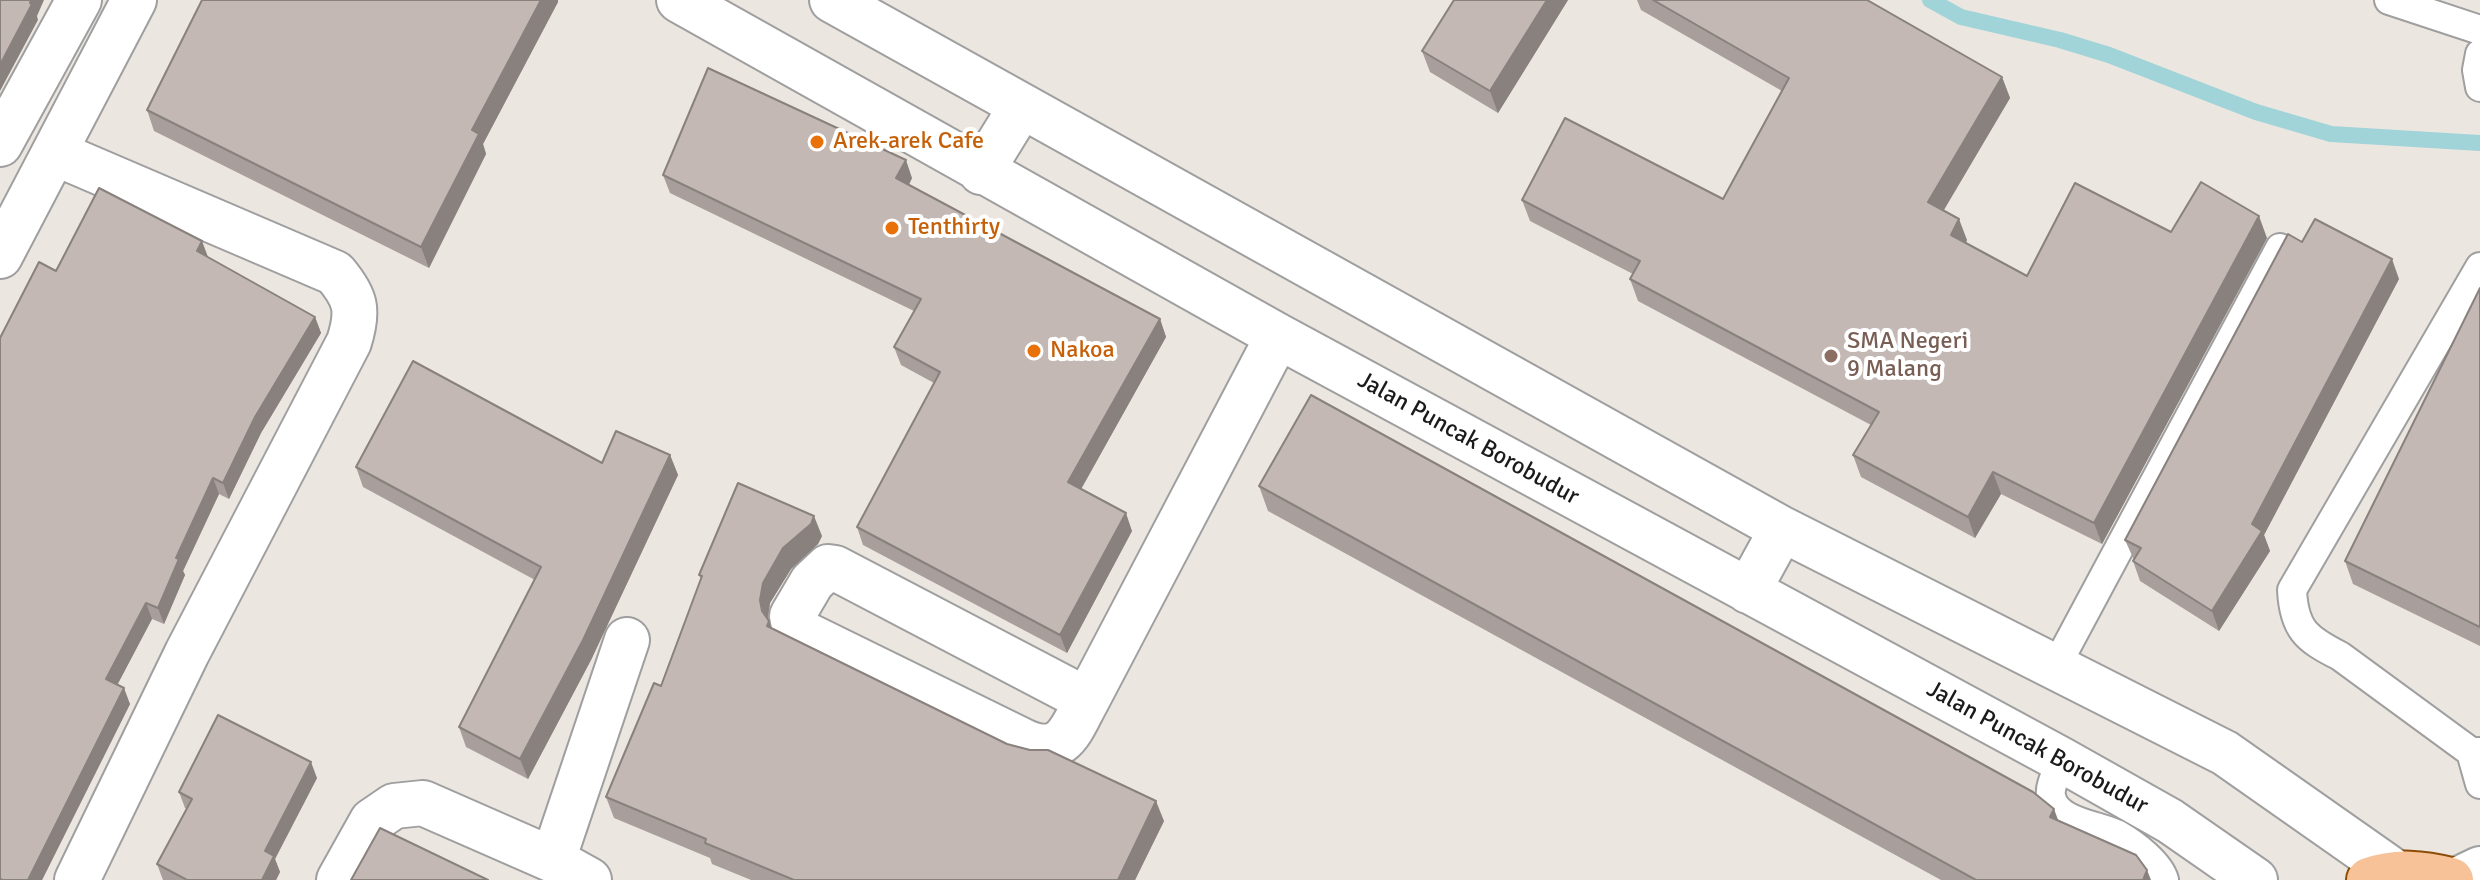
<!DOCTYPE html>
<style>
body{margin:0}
canvas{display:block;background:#ece6e0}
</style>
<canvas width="2480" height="880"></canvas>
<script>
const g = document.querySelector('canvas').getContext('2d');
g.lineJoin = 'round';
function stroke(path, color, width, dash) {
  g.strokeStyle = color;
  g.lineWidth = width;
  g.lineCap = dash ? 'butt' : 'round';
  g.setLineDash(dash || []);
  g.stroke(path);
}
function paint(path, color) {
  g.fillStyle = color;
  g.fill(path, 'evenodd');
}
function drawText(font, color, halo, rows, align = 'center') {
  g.font = font + ' Signika,sans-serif';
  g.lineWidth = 8;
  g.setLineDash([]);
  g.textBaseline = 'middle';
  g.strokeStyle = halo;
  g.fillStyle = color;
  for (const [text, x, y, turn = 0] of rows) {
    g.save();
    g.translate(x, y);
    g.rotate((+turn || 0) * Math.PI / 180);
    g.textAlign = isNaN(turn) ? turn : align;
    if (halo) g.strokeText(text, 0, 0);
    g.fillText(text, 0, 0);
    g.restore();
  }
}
const stream = new Path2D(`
 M1930 0 1961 17 2060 40 2109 55 2256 112 2331 134 2480 143`);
const service = new Path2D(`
 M2389 0 2480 30
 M2480 54 2477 70 2480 87
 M2480 267 2292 590C2294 629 2306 639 2340 656L2471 752H2480
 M2055 668 2280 248
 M2471 752 2480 784
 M2062 760C2058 771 2049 785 2051 796 2055 823 2101 825 2120 836 2134 844 2160 864 2164 880`);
const minor = new Path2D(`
 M679 0 1278 336 2062 760 2170 821 2255 880
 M832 0 1782 529 2225 753 2396 873
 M0 144 79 0
 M55 153 335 273C356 298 359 310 349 342L187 653 77 880
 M981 172 1021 107
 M0 256 134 0
 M1748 591 1782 529
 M1087 700 835 568 828 567 812 582 792 616 794 626 805 634 1025 742C1064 758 1071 729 1087 700L1278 336
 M553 860 627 640
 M339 880 372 821 394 806 423 803 553 860 589 880`);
const tertiary = new Path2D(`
 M2457 880 2480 869`);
const primary = new Path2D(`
 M2369 880C2397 870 2423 873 2451 880`);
const wall = new Path2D(`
 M202 0H558V2L483 144 486 154 429 268 154 131 147 110Z
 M1454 0H1568L1498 113 1430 72 1422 51Z
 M1637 0H1867L2002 77 2010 98 1944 210 1967 240 1966 243 2027 276 2171 232 2267 238 2102 544 2001 494 1975 538 1861 477 1853 455 1871 425 1638 301 1630 279 1633 274 1530 221 1522 200 1723 199 1782 91 1641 10Z
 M663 175 912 178 909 185 1160 319 1166 337 1081 489 1132 531 1067 653 863 545 857 527 934 383 901 365 894 347 914 311 670 193Z
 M2302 242 2399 279 2264 535 2270 551 2219 631 2140 581 2133 561 2134 560 2125 540Z
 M208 257 315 317 321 333 261 433 229 499 219 494 183 571 185 575 164 624 152 619 117 685 130 704 42 880H0V338Z
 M2480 288V646L2353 584 2345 561Z
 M670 455 678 475 591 660 528 779 466 747 459 727 535 580 363 487 356 467 602 463Z
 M1259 486 2059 821 2151 880H1941L1268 511Z
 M822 536 818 544 791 569 770 603 768 620 772 629 1164 821 1135 880H751L712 864 710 858 614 818 606 797 661 686 701 579 699 575Z
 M317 778 275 859 280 872 276 880H163L157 864 187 809 185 808 179 792Z`);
const shadedWall = new Path2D(`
 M31 0H44L37 16 38 20 0 91V65Z
 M541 0H558V2L483 144 486 154 429 268 421 247 472 130Z
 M1547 0H1568L1498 113 1490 91Z
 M2002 77 2010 98 1936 223 1928 202Z
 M906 160 912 178 903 196 896 178Z
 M2259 216 2267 238 2102 544 2094 523Z
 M1959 219 1967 240 1958 256 1951 235Z
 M202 241 208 257 197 251Z
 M2392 259 2399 279 2264 535 2270 551 2219 631 2212 611 2252 524Z
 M315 317 321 333 261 433 229 499 223 483 255 417Z
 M1160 319 1166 337 1075 500 1068 482Z
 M670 455 678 475 591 660 528 779 520 759Z
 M1993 472 2001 494 1975 538 1968 517Z
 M213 478 219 494 183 571 185 575 164 624 158 608 176 558Z
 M1126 513 1132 531 1067 653 1060 635Z
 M814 516 822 536 818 544 791 569 770 603 767 621H769L776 642 774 647 760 600 763 583 783 548Z
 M146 603 152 619 112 695 106 679Z
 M124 688 130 704 42 880H28Z
 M311 762 317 778 275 859 280 872 276 880H262L265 851Z
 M1156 801 1164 821 1135 880H1118Z
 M2054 809 2063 833 2050 817Z
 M2147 870 2151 880H2143Z`);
const building = new Path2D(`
 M0 0H31L30 3 32 4 0 65Z
 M202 0H541L472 130 479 134 421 247 147 110Z
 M1454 0H1547L1490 91 1422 51Z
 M1653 0H1867L2002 77 1928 202 1959 219 1951 235 2027 276 2075 183 2171 232 2201 182 2259 216 2094 523 1993 472 1968 517 1853 455 1879 412 1630 279 1640 261 1522 200 1565 118 1723 199 1789 78Z
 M708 68 906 160 896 178 1160 319 1068 482 1126 513 1060 635 857 527 940 372 894 347 921 299 663 175Z
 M99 188 202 241 197 251 315 317 255 417 223 483 213 478 176 558 179 559 158 608 146 603 106 679 124 688 28 880H3L0 879V338L39 262 56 271Z
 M2315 219 2392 259 2252 524 2262 531 2212 611 2133 561 2141 548 2125 540 2288 234 2302 242Z
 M2480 288V627L2345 561Z
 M413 361 602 463 616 431 670 455 583 640 520 759 459 727 541 567 356 467Z
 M1311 395 2033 792 2054 809 2050 817 2136 855 2147 870 2143 880H1976L1259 486Z
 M738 483 814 516 811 524 783 548 763 583 760 600 762 611 769 621 767 626 1007 744 1030 750H1048L1156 801 1118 880H794L705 843 706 839 606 797 654 683 661 686 702 576 699 575Z
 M218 715 311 762 265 851 274 856 262 880H187L157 864 192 799 179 792Z
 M380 828 488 880H351Z`);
const markers = [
 [817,142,8,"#e8710a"],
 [892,228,8,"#e8710a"],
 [1034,351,8,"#e8710a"],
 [1831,356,8,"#8d6e63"]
];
const foodNames = [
 ["Arek-arek Cafe",833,142],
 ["Tenthirty",908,228],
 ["Nakoa",1050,351]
];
const educationNames = [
 ["SMA Negeri",1847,342],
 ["9 Malang",1847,370]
];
const streetNames = [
 ["Jalan Puncak Borobudur",1468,439,29],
 ["Jalan Puncak Borobudur",2037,748,29]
];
stroke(stream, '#a1d4d9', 16);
stroke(service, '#9f9f9f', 32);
stroke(minor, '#9f9f9f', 48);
stroke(tertiary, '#9f9f9f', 48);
stroke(primary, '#8c4c05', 48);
stroke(service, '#fff', 28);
stroke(minor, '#fff', 44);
stroke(tertiary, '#fff', 44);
stroke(primary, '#f8c299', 44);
paint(wall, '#a89e9b');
paint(shadedWall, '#88817e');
paint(building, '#c3b8b4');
stroke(building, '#88817e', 2);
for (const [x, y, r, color] of markers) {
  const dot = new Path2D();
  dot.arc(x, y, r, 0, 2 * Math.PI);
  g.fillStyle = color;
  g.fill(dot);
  stroke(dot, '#fff', 3);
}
drawText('24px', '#c56008', '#fff', foodNames, 'left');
drawText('24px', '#785e54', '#fff', educationNames, 'left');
drawText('24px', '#1b1b1b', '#fff', streetNames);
</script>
